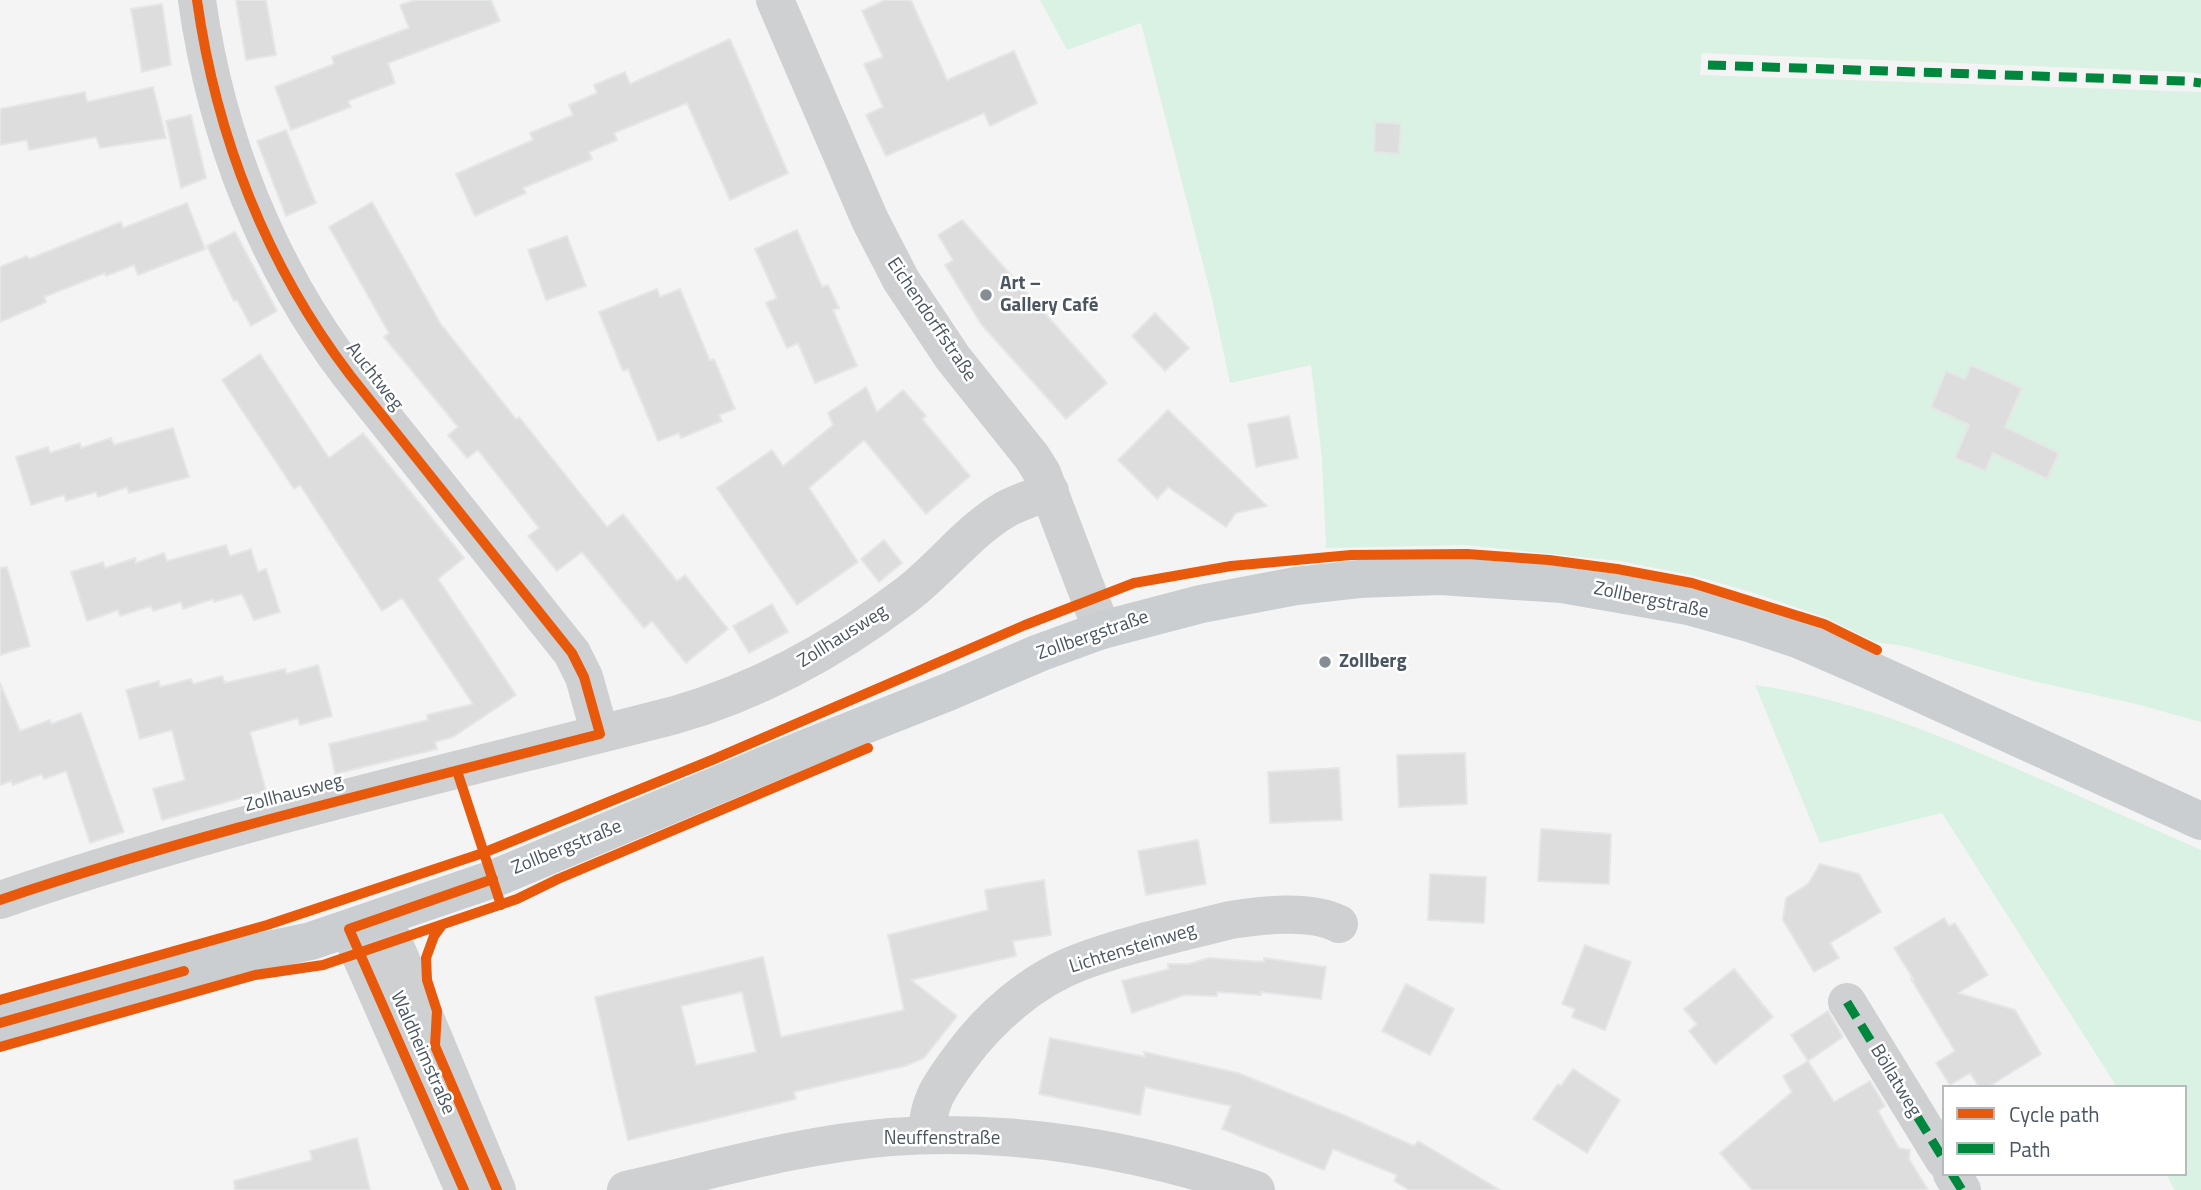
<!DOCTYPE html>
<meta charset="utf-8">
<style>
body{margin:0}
#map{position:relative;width:2201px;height:1190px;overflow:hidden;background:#f4f4f4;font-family:"Titillium Web",sans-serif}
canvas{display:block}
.legend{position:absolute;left:1942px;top:1085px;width:245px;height:91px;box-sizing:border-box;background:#fff;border:2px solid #b7bbc0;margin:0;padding:9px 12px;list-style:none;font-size:21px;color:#4a5661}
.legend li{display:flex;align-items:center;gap:14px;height:35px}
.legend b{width:35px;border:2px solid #b7bbc0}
</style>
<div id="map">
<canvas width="2201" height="1190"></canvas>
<ul class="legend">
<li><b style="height:9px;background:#e8590c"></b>Cycle path</li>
<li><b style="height:9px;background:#00873e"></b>Path</li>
</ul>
</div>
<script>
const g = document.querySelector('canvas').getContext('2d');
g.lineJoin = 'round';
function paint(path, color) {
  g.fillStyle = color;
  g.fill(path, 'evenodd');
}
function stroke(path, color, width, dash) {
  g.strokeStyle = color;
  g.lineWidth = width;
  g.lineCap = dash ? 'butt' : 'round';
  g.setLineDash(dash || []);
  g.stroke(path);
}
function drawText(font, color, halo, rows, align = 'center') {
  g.font = font + ' "Titillium Web",sans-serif';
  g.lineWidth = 5;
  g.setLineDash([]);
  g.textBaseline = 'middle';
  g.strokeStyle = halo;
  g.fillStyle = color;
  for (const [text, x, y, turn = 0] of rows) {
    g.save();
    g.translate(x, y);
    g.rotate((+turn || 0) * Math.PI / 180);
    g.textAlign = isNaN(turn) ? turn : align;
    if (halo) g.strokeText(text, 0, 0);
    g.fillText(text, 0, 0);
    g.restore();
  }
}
const green = new Path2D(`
 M1040 0H2201V74L2184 72 1702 53 1700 75 2201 92V722L2136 704 2024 679 1904 646 1875 642 1827 618 1751 592 1695 576 1620 561 1464 545 1326 548 1322 459 1311 365 1230 383 1212 299 1141 23 1067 50Z
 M1755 685C1865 701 1953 741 2054 785 2103 807 2152 828 2201 850V1190H2175L2166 1174H2185V1087H2117L1942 813 1820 843Z`);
const building = new Path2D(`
 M236 0H266L276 55 246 60Z
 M415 0H491L500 21 388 63 395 83 348 101 351 107 291 130 275 87 334 64 332 57 409 28 400 5Z
 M885 0H911L947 80 1014 51 1037 103 990 126 984 113 886 156 866 115 883 107 864 64 883 57 862 11Z
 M162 4 171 65 142 72 131 9Z
 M730 39 788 173 730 200 687 103 614 133 617 140 589 152 592 159 523 188 526 193 475 216 456 174 533 140 530 133 573 115 569 105 597 93 594 85 625 72 630 84Z
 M153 87 166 138 100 148 96 137 29 150 27 140 0 145V109L85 92 87 102Z
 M191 115 206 178 181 188 166 121Z
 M1375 122 1401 124 1399 154 1374 152Z
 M286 130 316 203 286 216 257 141Z
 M372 202 440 323 516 419 519 417 607 527 623 514 677 581 685 575 728 629 686 663 652 621 644 628 582 552 557 571 528 536 539 528 478 450 467 458 448 435 458 427 384 337 389 333 329 227Z
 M187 203 205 249 138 275 134 265 106 276 105 273 44 297 46 302 0 322V267L27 256 29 259 121 222 123 228Z
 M962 220 1107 383 1066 419 981 324 945 265 953 260 938 235Z
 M797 230 822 287 828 285 839 308 833 310 857 366 815 383 798 343 787 348 766 303 777 298 755 249Z
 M235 232 277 311 251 326 237 300 234 301 207 246Z
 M567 236 586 286 546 300 528 250Z
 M657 289 660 297 680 289 710 361 714 359 735 409 719 415 722 421 681 438 679 433 658 441 628 369 623 371 599 312Z
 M1155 313 1189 348 1165 371 1132 336Z
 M260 354 329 458 363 433 464 558 438 579 516 695 453 737 435 742 437 749 335 774 329 744 428 720 427 715 473 704 402 598 382 611 300 485 294 489 222 380Z
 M1971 365 2022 388 2005 427 2059 453 2047 479 1993 453 1985 471 1955 458 1969 425 1931 407 1946 371 1965 379Z
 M866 387 877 412 903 390 926 416 922 419 970 476 926 514 864 440 809 488 858 562 797 605 717 488 772 450 783 466 833 425 828 413Z
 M1168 410 1267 506 1236 513 1226 527 1168 487 1157 499 1118 460Z
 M1289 416 1298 458 1256 467 1248 424Z
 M173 428 189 477 129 493 127 487 98 497 96 492 66 501 64 495 31 505 16 457 48 447 50 453 80 443 81 448 111 438 114 445Z
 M884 540 902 563 879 582 861 559Z
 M226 545 230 556 251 549 258 572 266 569 280 612 254 620 242 594 214 602 213 599 183 609 181 602 153 611 151 606 120 616 118 610 87 621 71 572 103 562 105 568 135 558 136 563 164 553 167 561Z
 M7 567 30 646 0 655V568Z
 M772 604 788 632 749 653 733 626Z
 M318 665 332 716 300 725 298 718 250 732 266 791 162 820 153 789 185 780 172 730 140 739 126 690 159 681 160 687 191 679 193 684 222 676 225 683 285 669 286 674Z
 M0 683 20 731 50 720 51 724 81 713 124 832 90 843 66 771 44 779 42 774 13 785 11 781 0 785Z
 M1465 753 1467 804 1399 807 1397 755Z
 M1339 768 1342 820 1270 823 1268 772Z
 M1541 829 1611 834 1609 884 1538 881Z
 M1198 840 1206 884 1146 895 1138 851Z
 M1820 864 1859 874 1881 912 1830 943 1839 958 1814 972 1783 920 1786 898 1808 884Z
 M1430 874 1486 877 1484 923 1428 920Z
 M1044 880 1051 935 1013 941 1016 956 911 980 957 1016 924 1058 905 1066 794 1092 796 1099 628 1140 595 997 763 957 781 1037 904 1010 888 935 988 910 985 890ZM742 992 756 1052 696 1065 681 1006Z
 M1944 918 1949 926 1955 923 1988 975 1958 993 2015 1010 2041 1054 1988 1087H1979L1970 1073 1950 1085 1936 1063 1955 1051 1911 979 1914 980 1894 948Z
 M1585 945 1631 962 1605 1030 1572 1017 1575 1009 1562 1004Z
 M1209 958 1264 962V958L1326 967 1321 999 1261 992V995L1217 992V996L1185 995 1132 1013 1122 981 1169 969 1168 964H1189Z
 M1734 969 1773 1017 1715 1064 1689 1031 1697 1024 1684 1009Z
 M1406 984 1454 1009 1430 1055 1382 1031Z
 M1828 1011 1843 1037 1808 1061 1791 1035Z
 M1050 1038 1146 1057 1144 1052 1238 1073 1346 1116 1414 1146 1418 1141 1500 1190H1409L1394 1181 1397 1175 1333 1149 1324 1170 1222 1129 1231 1106 1145 1087 1140 1115 1039 1094Z
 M1808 1061 1834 1102 1870 1081 1885 1106 1878 1111 1899 1148 1910 1150 1909 1159 1928 1190H1752L1720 1153 1792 1092 1783 1076Z
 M1573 1069 1620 1100 1587 1153 1533 1119 1558 1084 1561 1086Z
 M357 1138 370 1190H235L234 1181 312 1160 310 1151Z`);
const minor = new Path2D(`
 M197 0C216 136 267 266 350 375L572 653 584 677 600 734
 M775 0 870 220 901 280 953 358 1032 457 1042 473 1102 630
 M0 900C221 824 449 773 675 715 759 691 835 649 905 596 940 570 968 531 1006 509 1019 502 1036 497 1050 491
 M383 917 497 1190
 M349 929 464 1190
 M1847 1002 1944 1160
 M927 1135C928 1100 940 1086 960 1058 989 1018 1032 980 1080 962 1128 944 1180 933 1230 920 1262 915 1310 909 1339 924
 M1952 1174 1962 1190
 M626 1190C713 1170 802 1144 891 1137 1014 1128 1140 1150 1256 1190`);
const major = new Path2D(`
 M0 1023 244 955 311 941 493 879 804 749 948 692 1039 653 1102 630 1201 604 1296 586 1359 579 1440 576 1562 584 1688 606 1749 623 1800 640 1869 670 2201 821`);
const quiet = new Path2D(`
 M1708 65 2185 81 2201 83
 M1847 1002 1944 1160
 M1952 1174 1962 1190`);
const cycleway = new Path2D(`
 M457 771 501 905
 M0 900C197 833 399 786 600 734L584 677 572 653 350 375C267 266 216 136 197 0
 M442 925 434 936 426 958 427 980 437 1011 435 1046 497 1190
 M0 1000 267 925 483 853 712 760 1025 625 1134 583 1231 566 1351 555 1467 554 1549 560 1617 569 1692 583 1824 624 1877 650
 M0 1023 184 971
 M0 1047 255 975 323 965 517 899 558 879 868 748
 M464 1190 349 929 493 879`);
const markers = [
 [986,295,7,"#868d94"],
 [1325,662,7,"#868d94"]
];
const poiNames = [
 ["Art –",1000,284],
 ["Gallery Café",1000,306],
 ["Zollberg",1339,662]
];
const streetNames = [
 ["Eichendorffstraße",931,320,56],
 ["Auchtweg",374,377,52],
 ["Zollbergstraße",1651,601,12],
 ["Zollbergstraße",1093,636,-19],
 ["Zollhausweg",843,637,-32],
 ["Zollhausweg",294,794,-15],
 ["Zollbergstraße",567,848,-22],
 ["Lichtensteinweg",1133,949,-17],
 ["Waldheimstraße",422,1053,66],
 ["Böllatweg",1895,1081,59],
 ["Neuffenstraße",942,1139]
];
paint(green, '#d9f2e3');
paint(building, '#ddddde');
stroke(building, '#e5e6e7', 2);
stroke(minor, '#ced0d2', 38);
stroke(major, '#caced1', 38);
stroke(quiet, '#00873e', 9, [18, 9]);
stroke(cycleway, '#e8590c', 10);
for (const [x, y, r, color] of markers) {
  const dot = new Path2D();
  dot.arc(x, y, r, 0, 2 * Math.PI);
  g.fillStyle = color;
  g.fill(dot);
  stroke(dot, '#fff', 2.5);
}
drawText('bold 19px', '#4a5661', '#fff', poiNames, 'left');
drawText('19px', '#4a5661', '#fff', streetNames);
</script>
